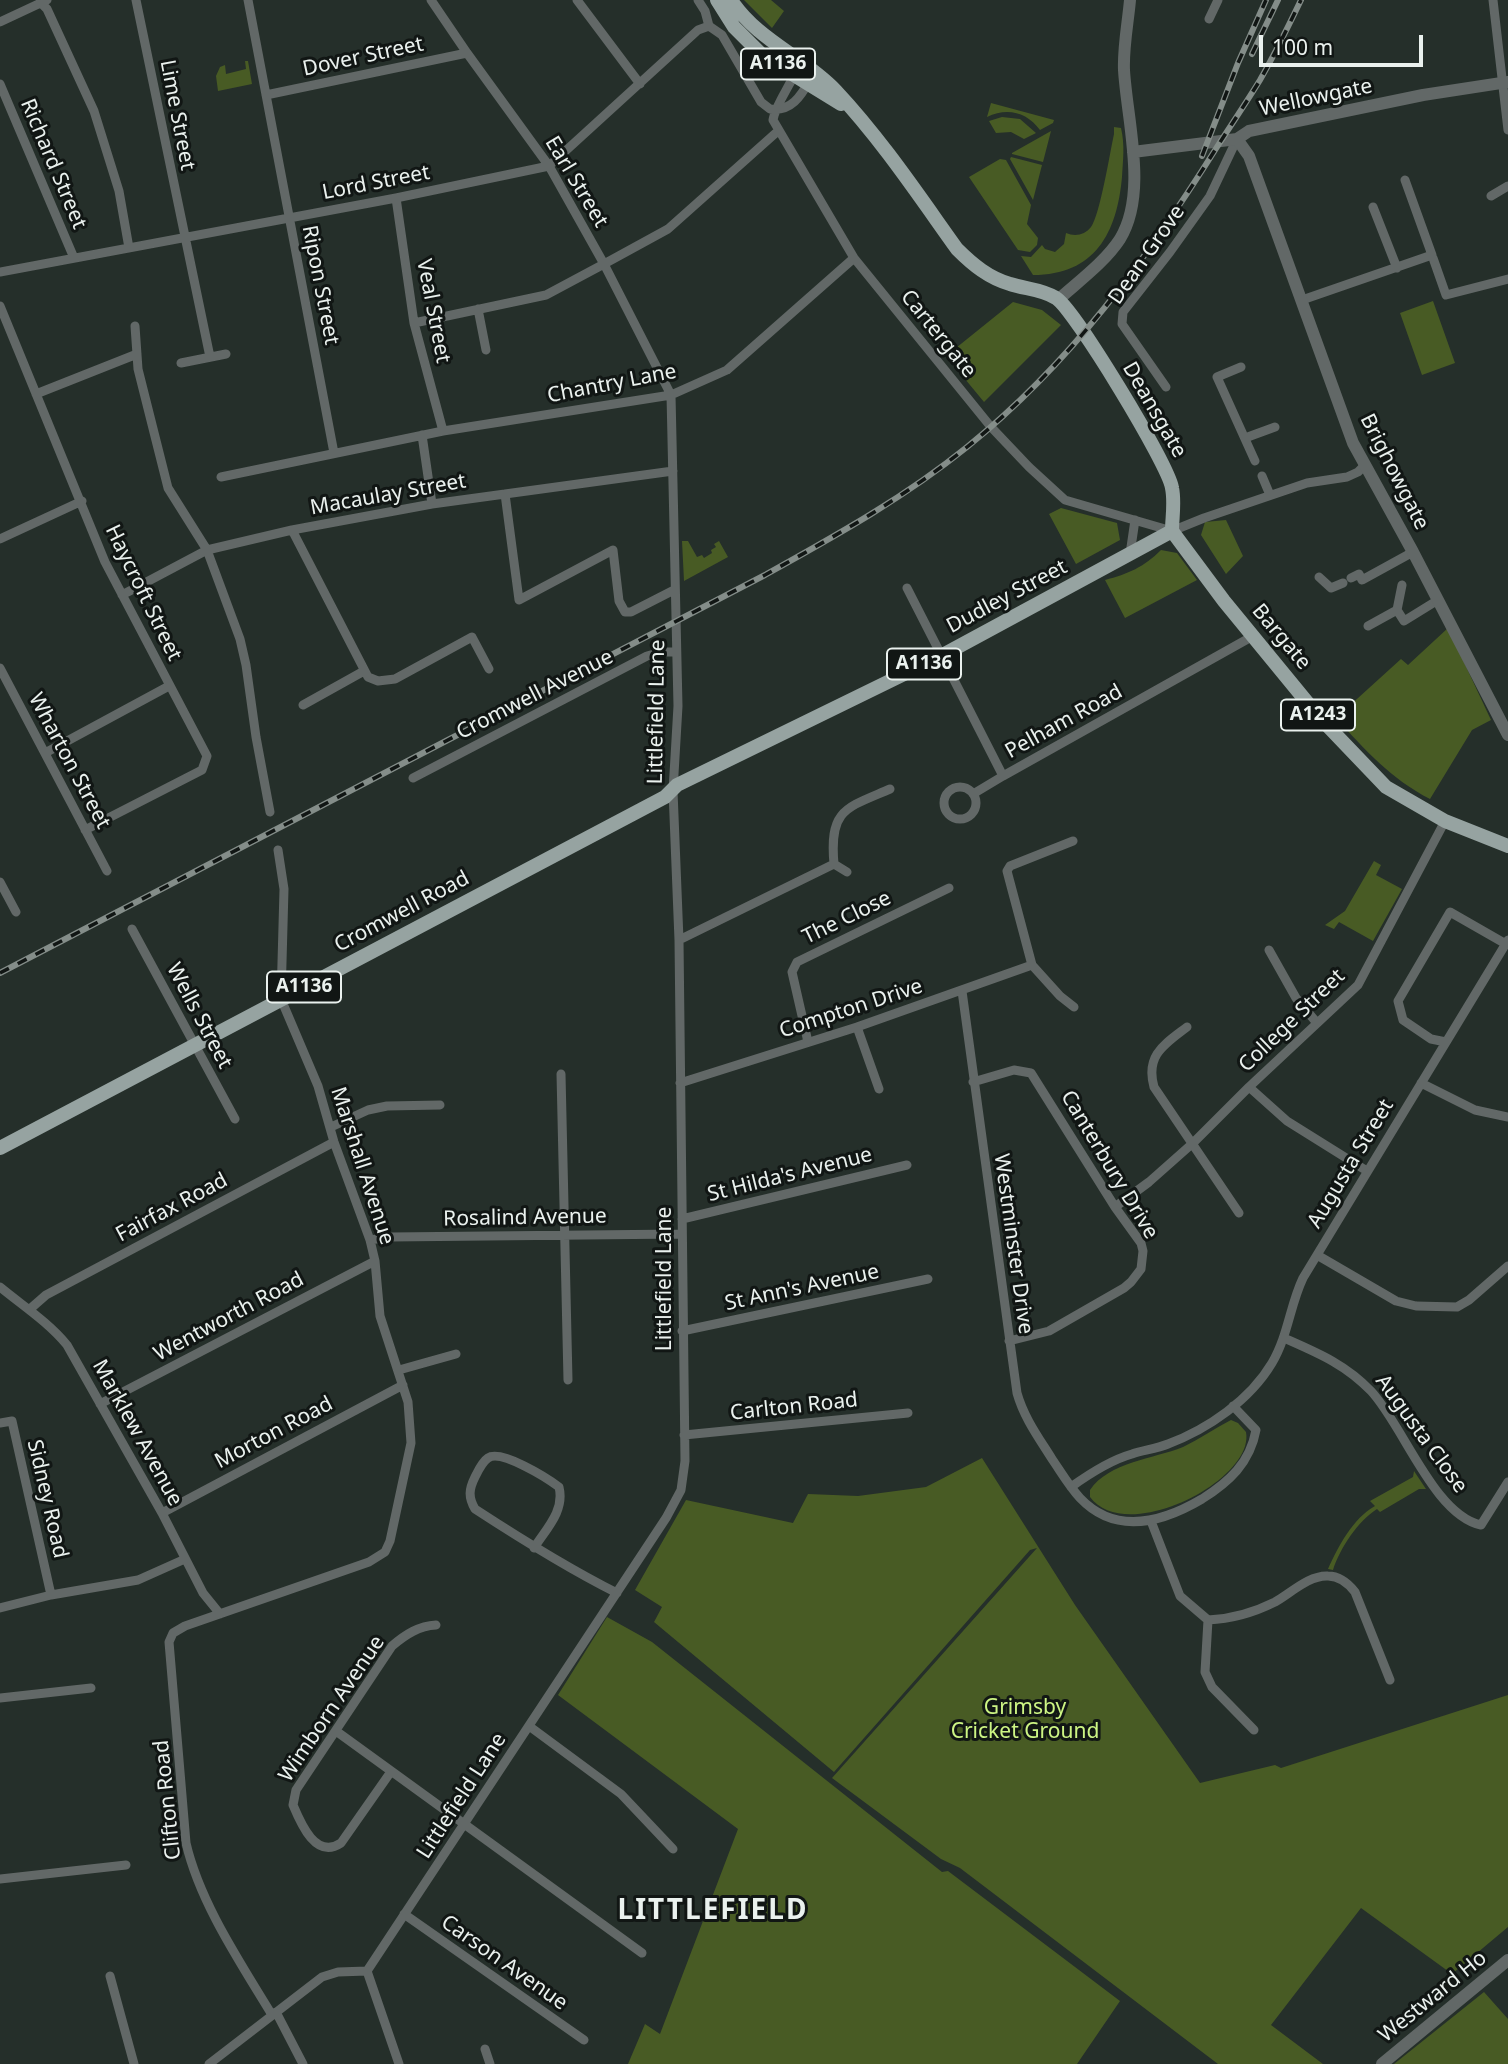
<!DOCTYPE html>
<style>
body{margin:0}
#map{position:relative;width:1508px;height:2064px;overflow:hidden;background:#252f2a;font-family:"Noto Sans",sans-serif}
canvas{display:block}
.scale{position:absolute;left:1259px;top:35px;width:164px;height:32px;box-sizing:border-box;border:4px solid #eaf1ee;border-top:0;padding-left:9px;font-size:21px;line-height:24px;white-space:nowrap;color:#eaf1ee;-webkit-text-stroke:5px #111614;paint-order:stroke}
</style>
<div id="map">
<canvas width="1508" height="2064"></canvas>
<div class="scale">100 m</div>
</div>
<script>
const g = document.querySelector('canvas').getContext('2d');
g.lineJoin = 'round';
function paint(path, color) {
  g.fillStyle = color;
  g.fill(path, 'evenodd');
}
function stroke(path, color, width, dash) {
  g.strokeStyle = color;
  g.lineWidth = width;
  g.lineCap = dash ? 'butt' : 'round';
  g.setLineDash(dash || []);
  g.stroke(path);
}
function drawText(font, color, halo, rows, align = 'center') {
  g.font = font + ' "Noto Sans",sans-serif';
  g.lineWidth = 6;
  g.setLineDash([]);
  g.textBaseline = 'middle';
  g.strokeStyle = halo;
  g.fillStyle = color;
  for (const [text, x, y, turn = 0] of rows) {
    g.save();
    g.translate(x, y);
    g.rotate((+turn || 0) * Math.PI / 180);
    g.textAlign = isNaN(turn) ? turn : align;
    if (halo) g.strokeText(text, 0, 0);
    g.fillText(text, 0, 0);
    g.restore();
  }
}
const green = new Path2D(`
 M744 0H771L784 11 772 28Z
 M245 61H248L252 84 218 91 216 76 220 67 225 65 226 74 246 69Z
 M991 103 1054 120 1053 123 1040 130C1027 112 1007 107 987 117Z
 M1002 117 1020 119 1036 133 1024 139 1011 132 996 133 989 121Z
 M1114 127 1121 128C1125 145 1123 160 1122 177 1117 233 1095 275 1033 275L1021 256 1031 257 1042 245 1045 249 1055 252 1064 244 1066 233C1075 237 1085 235 1091 227 1100 215 1110 152 1114 134Z
 M1051 131 1043 162 1012 154V153Z
 M1011 157 1042 165 1033 200 1010 159Z
 M1000 159 1006 160 1031 205 1027 224 1038 238 1037 245 1030 252 1018 250 969 177Z
 M1433 301 1455 363 1422 375 1400 313Z
 M1013 302 1042 310 1061 325 984 402 946 356Z
 M1061 508 1117 523 1120 540 1076 564 1049 514Z
 M1226 520 1243 556 1226 574 1201 535 1205 522Z
 M682 541H688L697 557 702 555 704 558 712 553 711 550 716 547 714 544 719 541 728 557 684 581Z
 M1161 550 1177 553 1197 580 1125 618 1105 580C1128 574 1144 567 1161 550Z
 M1448 628 1491 720 1472 730 1430 799C1391 779 1365 750 1336 718L1401 659 1408 665Z
 M1374 861 1381 865 1376 875 1402 889 1373 941 1339 922 1334 929 1325 925 1345 911Z
 M1231 1420 1238 1423 1246 1432C1255 1480 1126 1546 1090 1497V1490C1109 1462 1153 1459 1183 1447 1200 1439 1215 1428 1231 1420Z
 M982 1458 1075 1605 1200 1783 1275 1765 1281 1768 1508 1695V1927L1452 1974 1361 1908 1271 2025 1323 2064H1218L960 1868 941 1859 832 1778 1037 1548 1030 1550 834 1772 654 1622 662 1607 635 1590 686 1500 793 1523 808 1494 858 1496 926 1487Z
 M1414 1471 1426 1489H1419L1380 1512 1377 1509C1358 1521 1340 1548 1333 1570L1328 1569C1338 1547 1353 1518 1375 1506L1370 1501 1413 1477Z
 M607 1617 652 1642 942 1872 948 1871 1120 2001 1077 2064H628L645 2024 660 2034 738 1829 558 1695Z
 M1484 1992 1508 2019V2064H1394Z`);
const minor = new Path2D(`
 M136 0 210 357
 M248 0 334 453
 M577 0 640 84
 M698 0 705 11 709 26
 M1493 0 1508 130
 M40 2 47 9 94 111 119 191 129 248
 M1209 19 1218 0
 M0 22 47 0
 M709 26 722 35 761 102 770 109C791 112 801 96 810 80
 M800 60C794 82 776 102 773 120L854 258 991 427 1029 467 1065 500 1172 531 1204 518 1307 483 1347 477 1358 472 1365 465
 M0 84 74 258
 M266 95 467 53
 M1491 196 1508 186
 M396 198 414 323 443 431
 M1373 207 1397 268
 M1433 258 1446 295 1508 279
 M0 272 396 198 549 166 698 30 709 26
 M1302 300 1432 255 1405 180
 M0 306 105 562 207 756 202 770 85 830
 M478 309 486 350
 M414 323 546 295 604 264 668 229 778 131
 M135 326 138 369 168 488 207 550 240 639 246 665 256 737 270 812
 M181 363 226 354
 M1241 367 1217 377 1255 461
 M1166 387 1122 324 1123 312 1170 252 1210 196 1237 139
 M36 394 137 354
 M422 435 432 504
 M1245 438 1275 427
 M1262 476 1270 495
 M221 477 443 431 671 395 727 370 854 258
 M505 494 519 600 613 550 619 601 625 612H631L674 590
 M292 530 368 677 378 681 395 679 472 637 489 669
 M0 539 82 501
 M1130 554 1135 520
 M1319 577 1331 588 1343 583
 M1351 578 1359 574 1362 580 1413 552
 M907 588 1003 776 1253 636
 M122 595 207 550 292 530 432 504 673 471
 M1397 610 1404 621 1438 600
 M1368 626 1397 610 1402 585
 M0 668 107 871
 M303 705 364 671
 M45 753 169 686
 M413 778 647 656 661 652H675
 M944 803a16 16 0 1 1 32 0a16 16 0 1 1-32 0Z
 M973 794 1003 776
 M1073 841 1010 866 1007 871 1032 965 1060 996 1074 1007
 M834 864 847 872
 M0 882 16 912
 M132 929 235 1119
 M679 940 834 864C829 809 846 808 890 789
 M1269 950 1296 998 1317 1023
 M962 991 1017 1393C1024 1418 1039 1438 1052 1459 1061 1472 1069 1486 1080 1498 1116 1536 1163 1522 1202 1499 1229 1482 1250 1463 1256 1430L1233 1406
 M857 1027 879 1089
 M1187 1027C1165 1044 1145 1055 1154 1087L1239 1213
 M808 1042 792 972 797 962 949 888
 M1446 1042 1431 1039 1403 1020 1398 1001 1450 912 1506 944
 M561 1074 568 1380
 M973 1082 1014 1070 1031 1073 1115 1207 1141 1243 1143 1251 1141 1269 1131 1282 1124 1288 1049 1331 1009 1341
 M680 1083 857 1027 1032 965
 M1421 1083 1475 1110 1508 1117
 M1249 1087 1287 1121 1367 1171
 M331 1127 368 1110 387 1106 440 1105
 M1115 1207 1149 1182 1193 1143 1249 1087 1358 985 1445 821
 M682 1219 907 1165
 M370 1240 390 1237 682 1234
 M1317 1255 1396 1301 1416 1306 1457 1307 1469 1300 1508 1266
 M0 1287C23 1306 48 1322 67 1345L162 1513 203 1593 220 1614
 M30 1309 46 1295 334 1142
 M682 1331 928 1279
 M1284 1338C1318 1353 1345 1364 1371 1391 1403 1425 1434 1515 1481 1525L1508 1482
 M399 1370 456 1354
 M100 1404 375 1261
 M0 1423 12 1421 51 1595
 M684 1435 908 1413
 M1071 1487C1089 1474 1111 1460 1132 1454 1144 1450 1156 1449 1168 1444 1208 1429 1250 1400 1272 1363 1288 1336 1290 1305 1303 1278L1508 940
 M162 1513 403 1385
 M1151 1521 1180 1596 1208 1620C1232 1619 1253 1613 1275 1602 1291 1593 1309 1575 1328 1576 1340 1576 1348 1583 1355 1592L1390 1680
 M534 1548C546 1529 565 1511 559 1487 547 1478 501 1449 488 1458 482 1462 478 1471 475 1477 469 1489 468 1497 475 1509 521 1539 567 1568 617 1593
 M0 1608 51 1595 138 1580 185 1559
 M1208 1620 1205 1672 1212 1687 1254 1730
 M0 1698 91 1688
 M529 1726 621 1794 673 1849
 M336 1731 642 1953
 M390 1773 341 1843C316 1860 301 1824 293 1805L296 1790 392 1646C406 1634 419 1626 436 1625
 M0 1879 126 1865
 M404 1914 584 2040
 M367 1971 666 1518 681 1490 685 1461 679 940 673 791 678 706 671 395 604 264 549 166 467 53 431 0
 M367 1971 399 2064
 M110 1976 134 2064
 M276 2012 303 2064
 M272 2015C240 1962 200 1903 186 1843L169 1642 173 1633 185 1626 369 1562 385 1552 390 1541 411 1443 408 1402 380 1316 375 1261 370 1240 334 1142 318 1086 281 999 284 889 278 850
 M485 2049 490 2064
 M209 2064 322 1977 338 1972 367 1971`);
const tertiary = new Path2D(`
 M1237 139 1249 156 1353 443 1413 552 1508 735
 M1133 152 1237 139 1249 131 1423 95 1508 82
 M1059 299C1079 281 1105 262 1120 239 1148 193 1127 121 1124 70 1123 47 1128 23 1130 0
 M1382 2064 1508 1960`);
const primary = new Path2D(`
 M717 0 734 27 763 56 841 104
 M731 0C757 40 804 57 836 91 881 139 919 196 957 249 973 265 989 278 1010 284 1025 289 1042 289 1056 298 1074 309 1169 465 1172 488 1175 502 1172 518 1172 531
 M1172 531 1224 601 1320 718 1386 787 1445 821 1508 846
 M0 1148 665 797 677 785 941 656 1172 531`);
const rail = new Path2D(`
 M1252 54 1278 0
 M1202 156 1238 63 1266 0
 M0 973 765 575C835 536 904 498 967 447 1071 363 1146 260 1217 147 1231 125 1246 103 1260 80 1275 54 1288 27 1301 0`);
const shields = [
 [778,64,74],
 [924,664,74],
 [1318,715,74],
 [304,987,74]
];
const shieldNames = [
 ["A1136",778,64],
 ["A1136",924,664],
 ["A1243",1318,715],
 ["A1136",304,987]
];
const streetNames = [
 ["Dover Street",363,57,-12],
 ["Wellowgate",1316,98,-12],
 ["Lime Street",177,115,79],
 ["Richard Street",53,164,67],
 ["Earl Street",576,182,59],
 ["Lord Street",376,183,-11],
 ["Dean Grove",1147,255,-55],
 ["Ripon Street",320,285,79],
 ["Veal Street",433,311,79],
 ["Cartergate",938,334,51],
 ["Chantry Lane",612,384,-11],
 ["Deansgate",1154,410,60],
 ["Brighowgate",1394,472,63],
 ["Macaulay Street",388,495,-10],
 ["Haycroft Street",143,593,64],
 ["Dudley Street",1007,597,-28],
 ["Bargate",1281,637,50],
 ["Cromwell Avenue",535,695,-27],
 ["Littlefield Lane",657,712,-89],
 ["Pelham Road",1064,722,-29],
 ["Wharton Street",69,761,62],
 ["Cromwell Road",402,912,-28],
 ["The Close",847,918,-26],
 ["Compton Drive",851,1009,-18],
 ["Wells Street",199,1016,62],
 ["College Street",1292,1021,-44],
 ["Augusta Street",1351,1164,-59],
 ["Canterbury Drive",1109,1165,59],
 ["Marshall Avenue",362,1166,72],
 ["St Hilda's Avenue",790,1175,-14],
 ["Fairfax Road",172,1208,-28],
 ["Rosalind Avenue",525,1218,-1],
 ["Westminster Drive",1013,1244,82],
 ["Littlefield Lane",665,1279,-90],
 ["St Ann's Avenue",802,1288,-12],
 ["Wentworth Road",229,1317,-28],
 ["Carlton Road",794,1407,-6],
 ["Marklew Avenue",137,1433,61],
 ["Morton Road",274,1433,-28],
 ["Augusta Close",1421,1434,54],
 ["Sidney Road",47,1499,77],
 ["Wimborn Avenue",332,1709,-56],
 ["Littlefield Lane",462,1796,-57],
 ["Clifton Road",168,1800,-96],
 ["Carson Avenue",504,1963,35],
 ["Westward Ho",1433,1997,-39]
];
const parkNames = [
 ["Grimsby",1025,1708],
 ["Cricket Ground",1025,1732]
];
const districtNames = [
 ["LITTLEFIELD",713,1911]
];
paint(green, '#485b24');
stroke(minor, '#626867', 9);
stroke(tertiary, '#626867', 12);
stroke(primary, '#96a3a1', 14);
stroke(rail, '#848d89', 6);
stroke(rail, '#111614', 3.5, [10]);
for (const [x, y, w] of shields) {
  const box = new Path2D();
  box.roundRect(x - w / 2, y - 15.5, w, 31, 5);
  g.fillStyle = '#111614';
  g.fill(box);
  stroke(box, '#eaf1ee', 2);
}
drawText('bold 19px', '#eaf1ee', null, shieldNames);
drawText('21px', '#eaf1ee', '#111614', streetNames);
drawText('21px', '#cdf584', '#111614', parkNames);
g.letterSpacing = '2px';
drawText('bold 28px', '#eaf1ee', '#111614', districtNames);
g.letterSpacing = '0px';
</script>
